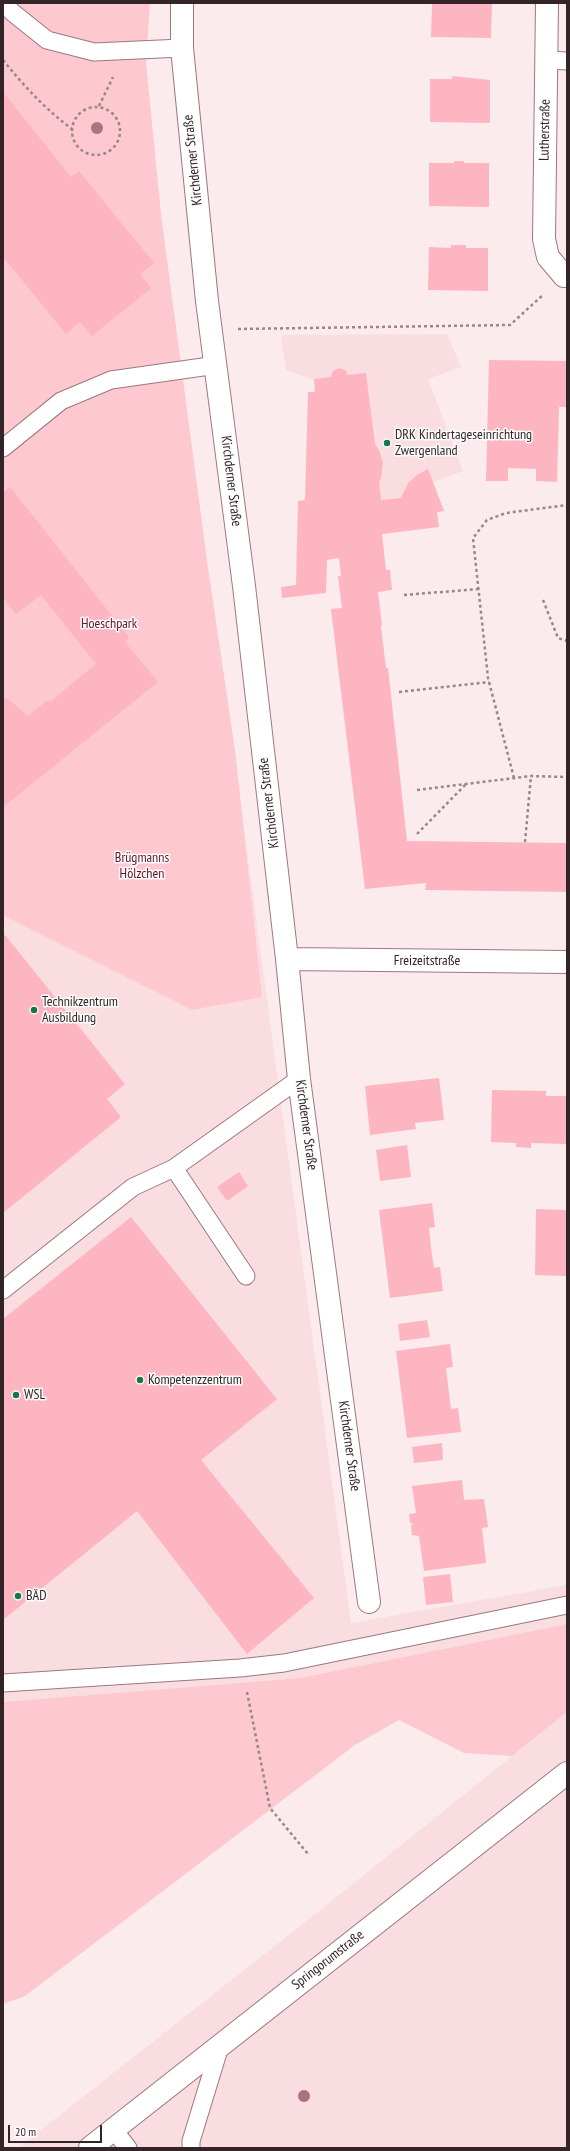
<!DOCTYPE html>
<meta charset="utf-8">
<style>
body{margin:0}
#map{position:relative;width:570px;height:2151px;overflow:hidden;background:#fbebed;font-family:"PT Sans Narrow",sans-serif}
canvas{display:block}
.frame{position:absolute;inset:0;border:4px solid #332527;pointer-events:none}
.scale{position:absolute;left:8px;top:2125px;width:94px;height:18px;box-sizing:border-box;border:2px solid #332527;border-top:0;padding-left:5px;font-size:12px;line-height:14px;white-space:nowrap;color:#332527;-webkit-text-stroke:3px #fcfcfc;paint-order:stroke}
</style>
<div id="map">
<canvas width="570" height="2151"></canvas>
<div class="frame"></div>
<div class="scale">20 m</div>
</div>
<script>
const g = document.querySelector('canvas').getContext('2d');
g.lineJoin = 'round';
function paint(path, color) {
  g.fillStyle = color;
  g.fill(path, 'evenodd');
}
function stroke(path, color, width, dash) {
  g.strokeStyle = color;
  g.lineWidth = width;
  g.lineCap = dash ? 'butt' : 'round';
  g.setLineDash(dash || []);
  g.stroke(path);
}
function drawText(font, color, halo, rows, align = 'center') {
  g.font = font + ' "PT Sans Narrow",sans-serif';
  g.lineWidth = 3;
  g.setLineDash([]);
  g.textBaseline = 'middle';
  g.strokeStyle = halo;
  g.fillStyle = color;
  for (const [text, x, y, turn = 0] of rows) {
    g.save();
    g.translate(x, y);
    g.rotate((+turn || 0) * Math.PI / 180);
    g.textAlign = isNaN(turn) ? turn : align;
    if (halo) g.strokeText(text, 0, 0);
    g.fillText(text, 0, 0);
    g.restore();
  }
}
const built = new Path2D(`
 M447 334 461 367 428 379 463 471 433 482 444 511 437 512 439 527 382 534 384 552 339 557 314 380 286 370 281 335Z
 M225 687 351 1623 567 1585V1624L300 1678 3 1702V885Z
 M567 1712V2148H18L309 1919Z`);
const green = new Path2D(`
 M3 3H150L146 63 161 214 208 568 235 750 262 997 192 1010 3 915Z
 M567 1624V1712L512 1756 464 1753 399 1720 355 1745 25 1996 3 2004V1702L300 1678Z`);
const building = new Path2D(`
 M432 3H492L491 38 431 37Z
 M452 76 490 80V123L430 122V79H452Z
 M3 92 71 177 79 171 154 263 140 274 151 288 92 336 80 322 66 334 3 257Z
 M454 161H464V163H489V207L429 206V163H454Z
 M451 245H466V248H488V291L428 290 429 247 451 248Z
 M489 360 567 361V407H559L557 482 536 481V469L508 468V481H486Z
 M339 368 345 370 348 375 366 373 375 444 379 450 383 462 381 478 379 481 381 500 401 498 408 483 417 475 428 469 444 511 437 512 439 527 382 534 386 570H390L392 590 378 592 382 625 381 626 386 668H388L407 841 567 843V892L425 890 426 883 365 889 331 609 342 608 338 576H341L339 558 327 560 326 593 282 598 281 587 296 585 298 501 305 500 308 392H315L314 379 331 377 333 371Z
 M10 487 129 637 125 642 158 682 3 807V698L8 699 28 716 48 700 50 702 96 664 41 595 16 614 3 598V493Z
 M5 935 125 1084 107 1099 121 1117 3 1213V936Z
 M439 1078 444 1120 415 1123 416 1129 370 1135 365 1086Z
 M492 1090 546 1091V1096H567V1144L531 1143V1148L516 1147V1143L491 1142Z
 M407 1145 411 1177 380 1181 376 1150Z
 M239 1172 248 1186 227 1201 217 1187Z
 M432 1203 435 1227 429 1228 431 1248 434 1268 440 1267 443 1291 390 1298 379 1210Z
 M536 1209 567 1210V1276L535 1275Z
 M131 1217 277 1399 201 1460 314 1598 247 1654 137 1511 3 1620V1319Z
 M427 1320 430 1337 400 1341 398 1324Z
 M450 1344 453 1367 446 1368 451 1409 458 1408 461 1432 407 1438 396 1351Z
 M442 1443 443 1460 414 1463 412 1447Z
 M462 1480 464 1500 484 1499 488 1527 482 1528 486 1563 424 1571 419 1536 412 1535 411 1525 414 1523H410L409 1514 416 1513 412 1486Z
 M450 1574 453 1602 426 1605 423 1577Z`);
const path = new Path2D(`
 M3 60C24 86 45 109 72 129
 M99 106 113 77
 M72 131a24 24 0 1 1 48 0a24 24 0 1 1-48 0Z
 M238 329 510 325 544 294
 M404 595 479 589
 M543 600 558 638 567 641
 M399 692 489 682
 M514 778 488 678 473 538 487 520 506 513 567 505
 M417 790 531 776 567 777
 M417 834 466 784
 M525 842 531 776
 M247 1692 270 1808 308 1854`);
const lane = new Path2D(`
 M4 3 12 12 47 40 94 52 182 48
 M546 60 567 61
 M3 448 61 401 111 380 217 365
 M174 1168 246 1276
 M3 1290 133 1187 174 1168 299 1079
 M3 1683 240 1668 284 1663 567 1605
 M113 2129 128 2148
 M191 2148V2141L220 2046`);
const street = new Path2D(`
 M182 3V48L207 301 244 586 287 959 299 1079 369 1602
 M547 3 544 239 548 257 564 276H567
 M287 959 567 962
 M90 2148 567 1773`);
const trees = [
 [97,128],
 [304,2096]
];
const markers = [
 [387,443,4,"#18754b"],
 [34,1010,4,"#18754b"],
 [140,1380,4,"#18754b"],
 [16,1395,4,"#18754b"],
 [18,1596,4,"#18754b"]
];
const streetNames = [
 ["Lutherstraße",545,130,-89],
 ["Kirchderner Straße",193,160,-96],
 ["Kirchderner Straße",231,481,83],
 ["Kirchderner Straße",269,803,-97],
 ["Freizeitstraße",427,961],
 ["Kirchderner Straße",306,1125,82],
 ["Kirchderner Straße",349,1446,82],
 ["Springorumstraße",328,1960,-38]
];
const poiNames = [
 ["DRK Kindertageseinrichtung",395,435],
 ["Zwergenland",395,451],
 ["Technikzentrum",42,1002],
 ["Ausbildung",42,1018],
 ["Kompetenzzentrum",148,1380],
 ["WSL",24,1395],
 ["BÄD",26,1596]
];
const parkNames = [
 ["Hoeschpark",109,624],
 ["Brügmanns",142,858],
 ["Hölzchen",142,874]
];
paint(built, '#fadde1');
paint(green, '#fdc8d0');
paint(building, '#fdb5c1');
stroke(lane, '#9b787e', 19);
stroke(street, '#9b787e', 24);
stroke(path, '#968789', 2.5, [3, 3]);
stroke(lane, '#fff', 17);
stroke(street, '#fff', 22);
g.fillStyle = '#a87483';
for (const [x, y] of trees) {
  g.beginPath();
  g.arc(x, y, 6, 0, 2 * Math.PI);
  g.fill();
}
for (const [x, y, r, color] of markers) {
  const dot = new Path2D();
  dot.arc(x, y, r, 0, 2 * Math.PI);
  g.fillStyle = color;
  g.fill(dot);
  stroke(dot, '#fcfcfc', 1.5);
}
drawText('14px', '#332527', '#fcfcfc', streetNames);
drawText('14px', '#332527', '#fcfcfc', poiNames, 'left');
drawText('14px', '#64122c', '#fcfcfc', parkNames);
</script>
